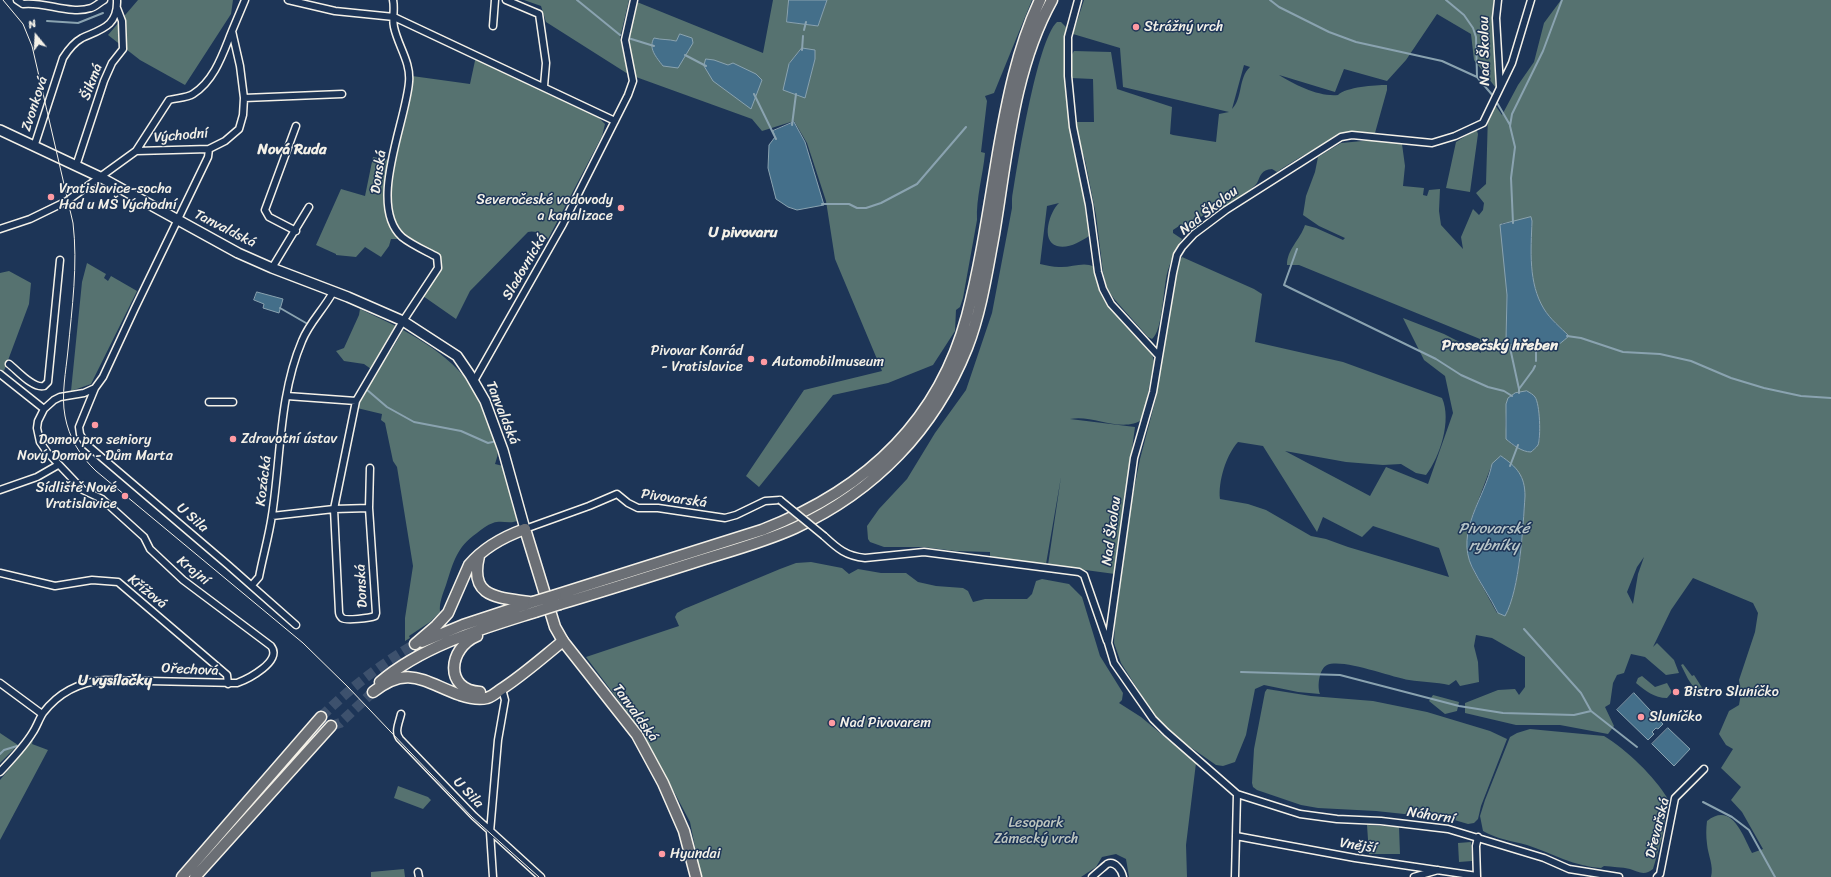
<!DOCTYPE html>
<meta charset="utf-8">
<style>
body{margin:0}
#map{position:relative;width:1831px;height:877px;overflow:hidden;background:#1d3557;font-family:Sriracha,sans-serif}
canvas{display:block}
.north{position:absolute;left:16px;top:16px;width:40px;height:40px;-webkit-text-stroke:3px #1d3557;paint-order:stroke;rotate:342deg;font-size:11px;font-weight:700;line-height:16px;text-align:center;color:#f4f1e8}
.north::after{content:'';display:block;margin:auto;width:14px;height:18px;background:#f4f1e8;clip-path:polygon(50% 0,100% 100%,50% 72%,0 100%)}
</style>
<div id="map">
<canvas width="1831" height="877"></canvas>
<div class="north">N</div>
</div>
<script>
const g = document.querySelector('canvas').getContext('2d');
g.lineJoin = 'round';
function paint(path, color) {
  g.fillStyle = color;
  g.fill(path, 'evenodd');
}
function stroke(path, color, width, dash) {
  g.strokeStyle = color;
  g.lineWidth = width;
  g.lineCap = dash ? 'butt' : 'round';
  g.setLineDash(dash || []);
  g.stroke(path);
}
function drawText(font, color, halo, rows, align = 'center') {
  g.font = font + ' Sriracha,sans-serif';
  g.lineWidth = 3;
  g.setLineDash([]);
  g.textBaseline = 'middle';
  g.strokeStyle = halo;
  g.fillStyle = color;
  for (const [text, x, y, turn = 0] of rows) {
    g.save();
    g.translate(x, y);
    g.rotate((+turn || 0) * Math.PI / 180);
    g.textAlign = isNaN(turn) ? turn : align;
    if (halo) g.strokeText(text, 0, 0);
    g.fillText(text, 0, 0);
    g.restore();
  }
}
const green = new Path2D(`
 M138 0H233L231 14 185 85 140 60 108 35Z
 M524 0H629L620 38 628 74 546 22 541 6Z
 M773 0H789L787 22 818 26 827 0H1032L994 93 985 96 987 101 981 152 985 153C983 175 976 198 977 220L963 298 960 307 956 310 955 331 933 365 888 383 833 395 759 487 746 476 804 390 882 371 835 259 826 201 807 143 794 121 762 131 752 119 636 77 628 43 637 2 763 53ZM802 48 815 51V59L805 97 789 64Z
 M1084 0H1494L1493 32 1496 88 1474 60 1471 34 1437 14 1406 60 1387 81 1344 69 1335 92 1279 75C1295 85 1319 97 1338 95 1346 87 1375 85 1387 85V90L1375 133C1338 135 1306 152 1277 172L1272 169C1261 170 1261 175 1257 183 1252 190 1227 205 1218 211L1215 206 1207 210V213L1199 218 1200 226 1193 230 1179 226 1173 230V233L1182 239C1176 249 1171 260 1168 270 1163 285 1163 331 1152 339L1148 337 1115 300 1107 289 1103 272 1096 215 1085 160 1078 140 1076 122H1094L1093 79 1071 78V56L1074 51 1111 52 1117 89 1172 107 1170 134 1173 135 1216 142 1219 114 1229 112 1123 87 1120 48 1073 34ZM1244 65 1250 67C1238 78 1243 98 1232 109Z
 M1561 0H1831V877H1711C1714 866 1708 855 1707 844 1706 836 1706 829 1707 821 1732 801 1743 836 1752 853L1763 849 1742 812 1731 800 1741 787 1721 768 1733 749 1726 745 1719 734 1729 711 1739 705 1741 693 1739 680 1755 632 1758 613 1753 603 1693 578 1671 610 1653 647 1657 643 1674 660 1679 673 1666 675 1645 657 1631 654 1624 673 1617 675 1613 683 1610 704 1605 707 1614 726 1608 734 1560 725H1516L1465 713V703L1498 690 1515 689 1519 695 1525 687V657L1492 638 1476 635 1474 646 1478 662 1479 682 1460 686 1456 680 1449 685C1436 682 1423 682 1409 680 1391 677 1342 658 1327 665 1319 669 1317 687 1320 694L1298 692 1264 685 1255 689 1246 735 1235 762 1223 766 1216 765 1183 742 1156 718 1121 663 1114 643 1115 623 1132 500 1140 459 1156 398 1169 304 1180 259 1182 257 1254 289 1262 294 1255 342 1343 362 1442 398C1452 420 1440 457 1426 475L1416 473 1401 464 1383 465 1346 462 1285 451 1370 496 1386 467 1428 484 1453 413 1445 376 1424 360 1403 318 1444 334 1481 353 1480 339 1299 265H1287C1287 249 1300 240 1305 225L1316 228 1343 240 1345 238 1319 226 1303 215 1306 196 1315 172 1318 157 1341 143 1373 140 1402 144 1405 166 1403 186 1424 188 1423 195 1427 196 1429 190 1440 189 1439 211 1441 225 1463 249 1461 237 1473 209 1479 215 1483 210 1484 203 1476 193 1486 184 1488 114 1495 105 1502 115 1518 85 1534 62 1544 23ZM1532 221C1531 250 1528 283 1544 309 1550 319 1561 328 1569 336L1542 350 1515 347 1506 332 1507 295 1502 223ZM1506 404 1539 418 1540 438 1537 446C1532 446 1524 448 1518 447 1501 444 1507 416 1506 404ZM1238 442 1263 446 1317 532 1323 517 1362 537 1373 526 1439 548 1449 577 1348 547 1326 539 1311 536 1266 510 1248 504 1220 499C1218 482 1226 455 1238 442ZM1492 464 1525 496C1523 530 1521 583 1506 614L1497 613 1471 566 1467 530ZM1644 557 1638 574 1633 604 1627 592 1637 567Z
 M1057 22H1061L1066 27C1065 53 1064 79 1067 104 1073 148 1084 191 1089 236 1080 242 1068 249 1057 246 1040 241 1050 211 1059 203L1047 206 1040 264C1046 265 1053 267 1059 267 1071 268 1084 261 1094 267L1099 290 1108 306 1152 354 1154 361 1143 419C1122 434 1093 414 1070 419L1135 427 1115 574 1048 565 1061 477 1046 564 1019 562 990 556V552L956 551 922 547H884L870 542 868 539 867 526 879 509 907 479 935 433 966 390 992 313 1012 208V199C1017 167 1037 40 1057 22Z
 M476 56 596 115 605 124 602 136 548 239C545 234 534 230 528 232L470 291 456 319 423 296C432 283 443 273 439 256 428 248 413 244 403 234 373 204 408 114 412 76L470 84Z
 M1473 131H1477L1478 134 1470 192 1446 188 1456 142Z
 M373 157 390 160 386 194 394 227 399 239H391L389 246 381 257 365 247 356 257 336 255V254L316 245 341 189 365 196Z
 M87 263 106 274 104 278 108 281 111 276 137 291 91 384 71 391 82 282Z
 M9 271 31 283 29 304 4 371 0 369V273Z
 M360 309 398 327 371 369 364 364 344 361 336 351 344 348 359 315Z
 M403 330C448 355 476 379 492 429 497 445 501 448 495 464L503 466 517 521C509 524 501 520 493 523 487 525 482 529 477 533 456 548 454 561 446 585 443 594 439 602 440 612L430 622 409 636 410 638 405 641V618L413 566 397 467 393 461 385 423 381 420 382 414 357 408C369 380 389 357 403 330Z
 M811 562 842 568 849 574 858 569 881 573H906L918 582 936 586 963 588 968 591 973 602 985 599H1027L1032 594 1036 581 1042 579 1069 584 1082 597 1100 656 1123 693 1122 700 1119 703 1141 717 1196 763 1186 845 1187 877H1129L1126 859 1116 854 1102 857 1096 867 1081 877H701L690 822 643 733 586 657 679 626 675 617 677 613 684 609 780 569 796 563Z
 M1683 664 1692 676 1694 675 1706 694 1700 697 1688 679 1681 665Z
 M1642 676 1655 687 1667 683 1672 692 1667 698C1654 698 1646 691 1636 683L1638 678Z
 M1267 689 1311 696 1373 701 1427 712 1490 731 1507 739 1481 806 1478 819 1474 823 1468 824 1451 819 1376 811 1318 808 1301 805 1257 790 1253 787 1252 783 1254 749 1265 692Z
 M1433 695 1459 702 1457 711 1445 714 1429 701Z
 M1530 729 1604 736C1627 750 1654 776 1668 799L1662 838 1653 869C1645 876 1638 872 1630 869 1622 867 1612 867 1604 866L1601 868C1576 867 1551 853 1527 845 1512 841 1497 839 1483 831L1480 816 1485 800 1510 737 1517 733Z
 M0 733 18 745 0 763Z
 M33 740 32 744 48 750 0 840V780Z
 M398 786 428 797 431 800 423 809 394 798Z
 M1367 825 1399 827 1400 854H1369Z
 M1471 842 1472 861 1459 862 1458 843Z
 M404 869 405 877H371V872Z`);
const water = new Path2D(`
 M789 0H827L818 26 787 22Z
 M680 34 692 38 693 43 678 68 663 66C656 57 648 48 654 38 662 40 668 39 676 41Z
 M802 48 815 50V59L805 98 783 90 789 64Z
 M706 59 714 60 728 65 733 63 756 74 762 80 751 109 713 81 704 66Z
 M794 122 805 142 824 205 797 210 788 207 776 199 768 168 769 145 775 137 773 131Z
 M1531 217 1532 221C1531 250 1528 283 1544 309 1550 319 1561 328 1569 336 1563 341 1558 346 1551 349 1542 352 1513 349 1506 341L1507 295 1500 225Z
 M257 292 283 299 279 313 263 308 264 304 254 300Z
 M1527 391C1530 393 1533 394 1535 397 1540 404 1541 437 1538 445 1536 448 1533 450 1531 452 1522 452 1513 445 1506 439V404L1508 398 1515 393Z
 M1501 456C1517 467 1525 476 1525 496 1523 527 1520 589 1505 616L1498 613C1490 597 1480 583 1472 567 1455 531 1485 498 1492 464Z
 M1634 693 1663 724 1658 729 1656 728 1652 732 1654 734 1648 740 1617 710Z
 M1668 728 1690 749 1674 766 1652 744Z`);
const stream = new Path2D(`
 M577 0 620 35
 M1270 0 1279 7 1329 32 1356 42 1442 61 1477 77
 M1446 0 1464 15 1473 28 1476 37 1477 77 1494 97
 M47 21 78 23 103 13
 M804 30 806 22
 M628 38 654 46
 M802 50 803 36
 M685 55 706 66
 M754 94 776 139
 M1496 101 1510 125
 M792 125 796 94
 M822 204H849L857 208H866L881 203 917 184 966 127
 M1513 223 1511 178 1515 147 1510 126 1512 114 1543 51 1562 0
 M1297 249 1284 285 1436 359 1461 375 1488 387 1504 391 1512 396
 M280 308 306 323
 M1567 336 1581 338 1623 352 1660 354 1691 361 1731 378 1764 388 1801 396 1831 398
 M1509 343 1519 389
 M1536 361V348
 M366 389 387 407 414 422 461 431 488 443 497 441
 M1519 393V389L1533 370 1535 366
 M1510 466 1518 445
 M1524 629 1581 693 1591 711 1637 747
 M1241 672 1340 675 1459 706 1503 713 1574 715 1591 711
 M0 754 4 750 17 746
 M1703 802 1732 817 1749 830 1775 877`);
const trunkTunnel = new Path2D(`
 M321 717C350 688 380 665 415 644
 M331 726 340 723 373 692`);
const minor = new Path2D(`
 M17 0 23 4C44 1 70 15 91 8 95 7 100 2 104 0
 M288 0 335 11 394 17 615 121
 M506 0 539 14 546 63 544 86
 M1078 0 1068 37V76L1073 127 1089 205 1098 272 1103 289 1111 304 1158 355
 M1498 0 1496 18 1500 87
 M1531 0 1512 63 1483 123 1455 136 1432 143 1352 135 1341 137 1226 210 1194 234 1182 247 1177 255 1173 273 1153 392 1134 458 1108 643 1114 663 1153 719 1166 732 1237 794 1300 814 1337 819 1381 821 1448 829 1544 858 1569 869 1619 877
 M493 26 495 0
 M244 98 342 94
 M34 147 63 58C68 50 73 43 82 38 102 29 118 26 117 0
 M209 149 208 157 135 308 103 377 95 388 79 427 80 434 86 444 228 565 296 625
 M136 151 209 149 225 141 239 129 243 115 244 98 240 66 232 31 245 0
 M76 166 104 81 112 63 123 49 122 21 117 8
 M0 229 30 219 67 201 136 151 169 100C176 98 187 98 193 94 215 80 223 53 232 31
 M296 231 269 217 265 210 296 126
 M272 268 309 207
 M9 364C17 370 33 389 44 386L48 382 60 260
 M0 374 44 409
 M474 381 563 224 628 95 633 81 625 40 634 0
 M287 396 356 401
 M209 402H233
 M370 468 369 508 376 613 375 616C370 618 346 621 342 618 340 616 339 614 339 612L334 509 356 401 403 321 438 268 437 257C426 251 412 245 402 237 367 205 406 122 409 82 411 62 398 46 394 27 392 18 395 9 393 0
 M0 490 37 477 58 465
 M272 516 334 509 369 508
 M525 529 589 506 617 494 628 503 638 508H658L725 518 736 515 765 501 780 500
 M824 536C838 549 846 556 865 558L924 552 1079 572 1084 575 1107 641
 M0 573 55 586 92 580 118 582 227 675 228 684
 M252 585 259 577C263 556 269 536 272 515 281 457 279 395 302 341 309 323 324 309 333 292
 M0 683 42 714
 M401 714C399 723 394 732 400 739L474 816 541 877
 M0 772C12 759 24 747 33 732 37 726 39 719 43 713 59 692 79 682 105 680L237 683C248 679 283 661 271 646L183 580 150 549 144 537 102 499 83 490 47 452 40 442 37 428 38 421 44 409 54 400 60 397 84 393 95 388
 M1236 836 1355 858 1477 876
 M418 872 419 877
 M493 877 490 832 498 740 505 700 502 689
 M1092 877C1094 875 1106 865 1107 864 1115 860 1122 871 1123 877
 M1235 877 1237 794
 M1414 877 1438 870
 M1477 877 1476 846 1478 837
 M1657 877 1660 874 1675 798 1704 769`);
const secondary = new Path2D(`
 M0 130 100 177 238 253 272 268 348 297 403 321 457 356 470 375 485 401 503 450 525 529`);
const primary = new Path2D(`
 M525 529 555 627 563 641 637 735 663 783 684 831 696 877`);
const trunk = new Path2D(`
 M479 556C469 598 497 597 529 602
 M556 595 762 530C863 491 938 424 967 316 981 263 989 207 998 153 1007 101 1017 49 1040 0
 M560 604C604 591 648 577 692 563 726 552 762 543 795 528 875 491 934 430 967 348 981 312 987 272 994 234 1007 157 1013 70 1052 0
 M477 636C448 648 444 690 480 692
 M422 642 463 625 533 602
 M415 644 436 626 448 613 469 565C484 547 503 537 525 529
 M380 682C424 645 481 629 535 612
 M373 692C408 664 424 682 460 695 469 698 478 700 487 698 493 696 496 693 500 690 522 676 542 658 563 641
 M182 877 321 717
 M195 877 331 726`);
const tram = new Path2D(`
 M3 0 23 24 32 46 73 223C78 265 72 308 68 350 66 371 61 395 65 416 69 438 80 456 96 471L303 643 348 687 472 817 539 877`);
const minorBridge = new Path2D(`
 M780 500 824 536`);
const trunkBridge = new Path2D(`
 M533 602 556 595
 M535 612 560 604`);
const markers = [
 [1136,27,4,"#ff9aa2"],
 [51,197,4,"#ff9aa2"],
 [621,208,4,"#ff9aa2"],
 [751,359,4,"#ff9aa2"],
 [764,362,4,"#ff9aa2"],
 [95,425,4,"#ff9aa2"],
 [233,439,4,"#ff9aa2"],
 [125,496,4,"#ff9aa2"],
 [1676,692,4,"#ff9aa2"],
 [1641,717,4,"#ff9aa2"],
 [832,723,4,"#ff9aa2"],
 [662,854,4,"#ff9aa2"]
];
const poiNames = [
 ["Strážný vrch",1144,27],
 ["Vratislavice-socha",59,189],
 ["Had u MŠ Východní",59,205],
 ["Severočeské vodovody",613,200,"right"],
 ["a kanalizace",613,216,"right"],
 ["Pivovar Konrád",743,351,"right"],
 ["- Vratislavice",743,367,"right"],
 ["Automobilmuseum",772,362],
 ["Zdravotní ústav",241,439],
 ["Domov pro seniory",95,440,"center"],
 ["Nový Domov - Dům Marta",95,456,"center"],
 ["Sídliště Nové",117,488,"right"],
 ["Vratislavice",117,504,"right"],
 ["Bistro Sluníčko",1684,692],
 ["Sluníčko",1649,717],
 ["Nad Pivovarem",840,723],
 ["Hyundai",670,854]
];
const streetNames = [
 ["Nad Školou",1485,51,-91],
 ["Šikmá",92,82,-69],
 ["Zvonková",35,104,-72],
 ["Východní",181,136,-5],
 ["Donská",379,172,-82],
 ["Nad Školou",1209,211,-38],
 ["Tanvaldská",225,229,27],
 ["Sladovnická",525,267,-60],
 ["Tanvaldská",502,413,68],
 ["Kozácká",264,481,-83],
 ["Pivovarská",674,499,8],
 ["U Sila",192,518,41],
 ["Nad Školou",1112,531,-82],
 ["Krajní",193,571,39],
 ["Donská",362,586,-93],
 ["Křížová",147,592,39],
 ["Ořechová",190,670,3],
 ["Tanvaldská",635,713,54],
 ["U Sila",468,793,46],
 ["Náhorní",1431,816,9],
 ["Dřevařská",1658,828,-76],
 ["Vnější",1358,846,9]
];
const parkNames = [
 ["Lesopark",1036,823],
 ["Zámecký vrch",1036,839]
];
const neighbourhoodNames = [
 ["Nová Ruda",292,150],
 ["U pivovaru",743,233],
 ["Prosečský hřeben",1500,346],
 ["U vysílačky",115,681]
];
const waterNames = [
 ["Pivovarské",1494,529],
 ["rybníky",1494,546]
];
paint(green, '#567270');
paint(water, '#446f8a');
stroke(water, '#8aa3b0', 1);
stroke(stream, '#8aa3b0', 2);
stroke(trunkTunnel, '#3d516d', 10, [10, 5]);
stroke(minor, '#f4f1e8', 9);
stroke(secondary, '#f4f1e8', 12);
stroke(primary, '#f4f1e8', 13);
stroke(trunk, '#f4f1e8', 13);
stroke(minor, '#1d3557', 6);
stroke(secondary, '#1d3557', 9);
stroke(primary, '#6b6f75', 10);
stroke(trunk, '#6b6f75', 10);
stroke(tram, '#f4f1e8', 1);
stroke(minorBridge, '#f4f1e8', 9, []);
stroke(trunkBridge, '#f4f1e8', 13, []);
stroke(minorBridge, '#1d3557', 6);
stroke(trunkBridge, '#6b6f75', 10);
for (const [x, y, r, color] of markers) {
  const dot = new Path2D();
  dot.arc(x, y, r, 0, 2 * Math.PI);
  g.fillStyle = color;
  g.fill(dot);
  stroke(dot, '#1d3557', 1.5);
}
drawText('14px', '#f4f1e8', '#1d3557', poiNames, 'left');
drawText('14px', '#f4f1e8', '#1d3557', streetNames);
drawText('14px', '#bdc5be', '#1d3557', parkNames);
drawText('bold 15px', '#f4f1e8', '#1d3557', neighbourhoodNames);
drawText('italic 15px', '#b6c4c7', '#1d3557', waterNames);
</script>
